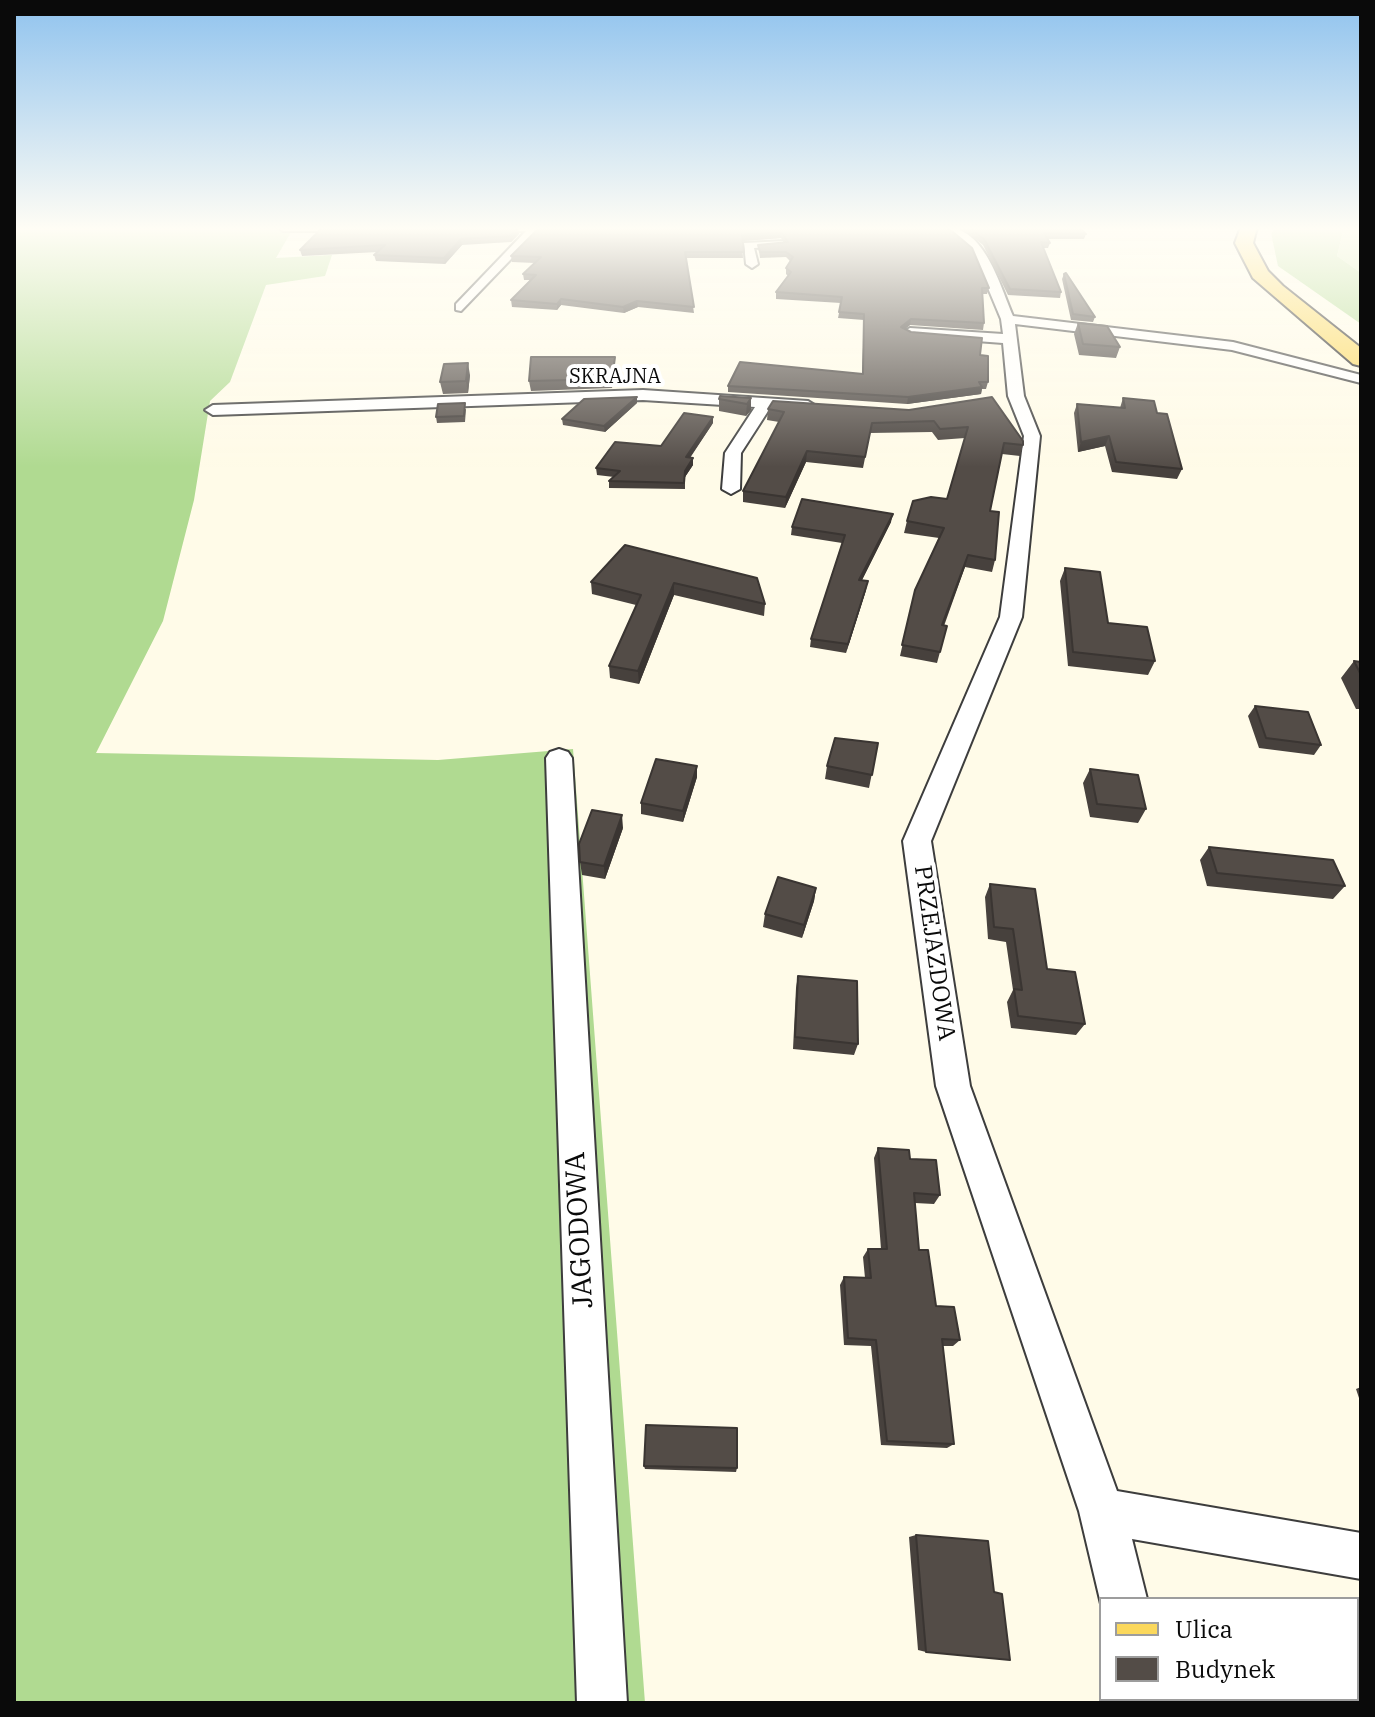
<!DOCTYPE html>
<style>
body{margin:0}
#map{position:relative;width:1375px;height:1717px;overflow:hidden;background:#fffbe8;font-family:"IBM Plex Serif",serif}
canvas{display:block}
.frame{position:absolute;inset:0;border:16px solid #0a0a0a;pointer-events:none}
.legend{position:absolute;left:1099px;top:1597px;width:260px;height:104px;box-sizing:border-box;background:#fff;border:2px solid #9d9d9d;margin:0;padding:10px 14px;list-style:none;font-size:24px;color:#0a0a0a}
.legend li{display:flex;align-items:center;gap:16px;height:40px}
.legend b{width:40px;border:2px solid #9d9d9d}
</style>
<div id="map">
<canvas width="1375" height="1717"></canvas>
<div class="frame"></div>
<ul class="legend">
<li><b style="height:10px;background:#fbd85c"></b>Ulica</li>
<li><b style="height:22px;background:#534c47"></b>Budynek</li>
</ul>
</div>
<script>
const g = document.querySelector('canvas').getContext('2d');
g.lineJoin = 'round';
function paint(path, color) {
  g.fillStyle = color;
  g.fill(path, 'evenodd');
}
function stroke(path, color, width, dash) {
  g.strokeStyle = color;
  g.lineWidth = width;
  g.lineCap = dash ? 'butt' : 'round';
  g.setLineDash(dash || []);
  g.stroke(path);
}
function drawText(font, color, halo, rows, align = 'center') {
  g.font = font + ' "IBM Plex Serif",serif';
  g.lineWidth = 8;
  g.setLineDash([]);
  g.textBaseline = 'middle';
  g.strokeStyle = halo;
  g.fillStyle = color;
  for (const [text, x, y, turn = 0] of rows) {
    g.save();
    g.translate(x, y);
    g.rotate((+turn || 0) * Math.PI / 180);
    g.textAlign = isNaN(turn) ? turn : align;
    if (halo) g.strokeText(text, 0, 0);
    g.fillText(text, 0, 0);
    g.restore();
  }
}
const green = new Path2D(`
 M1361 230V273L1337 256 1343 231Z`);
const forest = new Path2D(`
 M14 227H294L276 258 332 255 325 276 266 285 230 382 210 401 194 500 163 621 96 753 438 760 573 749 645 1703H14Z
 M1276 227H1361V230L1343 231 1337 256 1361 273V324L1278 266 1271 233Z`);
const minor = new Path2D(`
 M278 227H605V228L600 231H538L461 311 456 310V304L526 231H283Z
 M753 227H822L817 230 758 231Z
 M945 227C985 227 1000 286 1013 316L1233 342 1361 375V383L1232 350 1015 324 1024 396 1040 436 1022 617 931 841 970 1086 1117 1491 1361 1533V1579L1132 1539 1147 1599H1101V1604L1079 1511 936 1086 903 841 1000 617 1024 436 1008 396 1003 343 910 336 903 332 910 328 1003 334 1001 319 973 252Z
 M785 241 789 246 754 248 758 264 752 268 746 264 744 243Z
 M643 390 808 401 816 406 808 411 770 408 741 453 740 489 731 494 722 489 725 453 755 407 643 400 213 415 205 410 213 405Z
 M559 749 568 752 572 758 627 1703H577L546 758 550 752Z
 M1122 1699H1172L1173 1703H1123Z`);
const primary = new Path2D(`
 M1241 227H1257L1253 243 1268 271 1283 286 1361 348V366L1353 364 1253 278 1235 243Z`);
const wall = new Path2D(`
 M818 227 989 288 987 294H982L984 323 983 330 910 325 905 329 911 332 980 355 988 382 986 389H982L981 394 907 404 728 392V386L862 374 864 320 838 318 841 303 776 299V292L788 276 786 274V268L790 261 786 257 760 258 758 245 784 243 781 238 742 241 743 258H686L694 313 638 307 624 313 561 305 557 310 512 307 511 300 530 280H524L523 274 535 263 512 262 511 256Z
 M958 227H1079L1086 234 1084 239H1048L1050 243 1048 248H1043L1061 292 1060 298 1008 295 983 245 960 227Z
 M519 234 511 242 462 245 445 264 376 261 374 255 378 252 302 256 300 250Z
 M1064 274 1095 317 1093 322 1071 320 1062 279Z
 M1078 323 1120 347 1116 358 1079 355 1074 334Z
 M615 357V366L612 388 531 391 529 381Z
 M470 375 468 393 443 394 440 382Z
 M992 397 1023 445 1020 456 1002 454 990 511 995 560 992 572 965 567 944 626H947L937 663 900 656 915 590 939 538 904 533 907 521 947 499 965 438 938 440 932 432 870 433 863 468 806 462 785 508 743 502V491L779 422 767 420 768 409 909 410Z
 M751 398V410L746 416 719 411V399Z
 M1123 398 1157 413 1182 469 1177 479 1112 472 1105 446 1078 452 1074 413 1077 404 1120 408Z
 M637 403 605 432 563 425 562 419Z
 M466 409 465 422 437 423 436 417Z
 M713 423 690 458 693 465 685 477V489L609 488V481L614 477 597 475 596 468 661 446Z
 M891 522 862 580 866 590 846 653 810 647 811 639 842 543 791 535 792 527Z
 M625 545 765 604 764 616 674 595 639 684 610 678 609 666 636 605 592 594 591 582Z
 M1065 568 1108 623 1155 661 1148 675 1068 666 1060 581Z
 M1354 661 1361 662V709H1356L1341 678Z
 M1255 706 1321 745 1314 755 1259 748 1248 716Z
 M878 743 869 788 825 779 827 766Z
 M697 766V777L683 822 641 814V803Z
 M1090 769 1146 809 1138 823 1090 817 1083 783Z
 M623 828 605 879 582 875 580 862Z
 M1209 847 1345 886 1333 899 1207 886 1200 860Z
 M990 884 1085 1024 1076 1035 1011 1028 1007 1002 1013 990 1006 942 988 939 985 897Z
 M816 888 814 901 802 938 763 927 765 914Z
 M798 976 858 1044 854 1055 793 1049 796 988Z
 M878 1148 910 1159 940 1195 934 1204 915 1203 919 1250 936 1306 960 1340 953 1346H943L954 1444 947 1448 881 1445 871 1346 844 1345 840 1285 844 1277 865 1278 863 1257 868 1249H881L874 1158Z
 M1361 1387V1404L1356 1389Z
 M644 1466 737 1468 736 1472 645 1469Z
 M916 1535 926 1652 918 1650 909 1537Z
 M1357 1647H1361V1703L1357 1691Z`);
const shadedWall = new Path2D(`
 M518 228 519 234 511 242 510 236Z
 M781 232V238L742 241V235Z
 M461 239 462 245 445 264 444 258Z
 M561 299V305L557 310V304Z
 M637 301 638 307 624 313 623 307Z
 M911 319 910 325 900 333 901 327Z
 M615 357V366L612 388V379Z
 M468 363 470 375 468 393 466 381Z
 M982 387 981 394 907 404 908 397Z
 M637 397V403L605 432 604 426Z
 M751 398V410L746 416 747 404Z
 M713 417V423L686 463V457Z
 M1109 436 1105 446 1078 452 1081 442Z
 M807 451 806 462 785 508 786 497Z
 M693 458V465L685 477V471Z
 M893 514 891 522 858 588 859 580Z
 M968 555 965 567 939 637 942 625Z
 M868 581 866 590 846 653 848 644Z
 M674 583V595L639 684 638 671Z
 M697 766V777L683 822V811Z
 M622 815 623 828 605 879 604 866Z
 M816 888 814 901 802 938 804 925Z`);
const building = new Path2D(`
 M818 227H947L972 248 989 288H982L984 323 911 319 901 327 911 332 982 338 980 355 988 356V382H979L982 387 908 397 728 386 740 362 863 374 864 314 839 312 842 297 776 292 791 272 786 268 793 257 786 252H760L758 245 788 242 781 232 742 235 744 252H685L694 307 637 301 623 307 561 299 557 304 511 300 536 275 523 274 541 257 511 256 539 228Z
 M968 227H1079L1086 234 1044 233 1050 243 1041 242 1061 292 1010 289 984 239Z
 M322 228H518L510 236 461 239 444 258 374 255 385 245 300 250Z
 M1066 273 1095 317 1073 314 1064 274Z
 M1078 323 1107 326 1120 347 1083 344Z
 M531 357H615L612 379 529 381Z
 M468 363 466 381 440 382 444 364Z
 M720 396 751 398 747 404 719 399Z
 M637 397 604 426 562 419 584 399Z
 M992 397 1023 441V445L1004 443 990 511 999 512 995 560 968 555 942 625 947 626 940 652 902 645 915 590 944 528 907 521 913 501 931 497 947 499 968 427 940 429 934 421 872 423 865 457 807 451 786 497 743 491 784 412 768 409 773 401 909 410Z
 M1123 398 1154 401 1157 413 1167 414 1182 469 1116 462 1109 436 1081 442 1077 404 1125 408Z
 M465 403 464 416 436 417 438 404Z
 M684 413 713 417 686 457 693 458 685 471 684 483 609 481 620 471 596 468 615 442 661 446Z
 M802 499 893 514 859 580 868 581 848 644 811 639 845 535 792 527Z
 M625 545 757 578 765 604 674 583 638 671 609 666 641 595 591 582Z
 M1065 568 1100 572 1108 623 1147 627 1155 661 1073 652Z
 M1354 661 1361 662V675Z
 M1255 706 1308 712 1321 745 1266 738Z
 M835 738 878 743 872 775 827 766Z
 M656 759 697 766 683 811 641 803Z
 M1090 769 1138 775 1146 809 1097 804Z
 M592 810 622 815 604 866 580 862 579 844Z
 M1209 847 1333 860 1345 886 1217 873Z
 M778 877 816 888 804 925 765 914Z
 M990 884 1035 889 1047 969 1075 972 1085 1024 1018 1016 1014 989 1022 990 1013 929 994 927Z
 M798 976 857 981 858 1044 795 1037Z
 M878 1148 909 1150 910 1159 936 1160 940 1195 914 1193 919 1250H928L936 1306 954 1307 960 1340 942 1339 954 1444 887 1441 876 1340 848 1338 844 1277 871 1278 868 1249H887Z
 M646 1425 737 1428V1468L644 1466Z
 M916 1535 988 1541 994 1592 1002 1594 1010 1660 926 1652Z`);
const farStreetnames = [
 ["SKRAJNA",615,377]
];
const streetNames = [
 ["PRZEJAZDOWA",934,953,82]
];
const nearStreetnames = [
 ["JAGODOWA",580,1230,-93]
];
paint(green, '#cde9b2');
paint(forest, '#b0da91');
stroke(minor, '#3d3d3d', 4);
stroke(primary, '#1b1b1b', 4);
paint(minor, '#fff');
paint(primary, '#fbd85c');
paint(wall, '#47413d');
paint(shadedWall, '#3a3532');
paint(building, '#534c47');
stroke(building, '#3a3532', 2);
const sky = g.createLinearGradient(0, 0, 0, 467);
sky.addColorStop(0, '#90c3ee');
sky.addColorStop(0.49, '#fffdf5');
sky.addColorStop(1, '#fffdf500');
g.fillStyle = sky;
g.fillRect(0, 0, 1375, 467);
drawText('20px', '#0a0a0a', '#fff', farStreetnames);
drawText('24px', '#0a0a0a', '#fff', streetNames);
drawText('28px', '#0a0a0a', '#fff', nearStreetnames);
</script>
